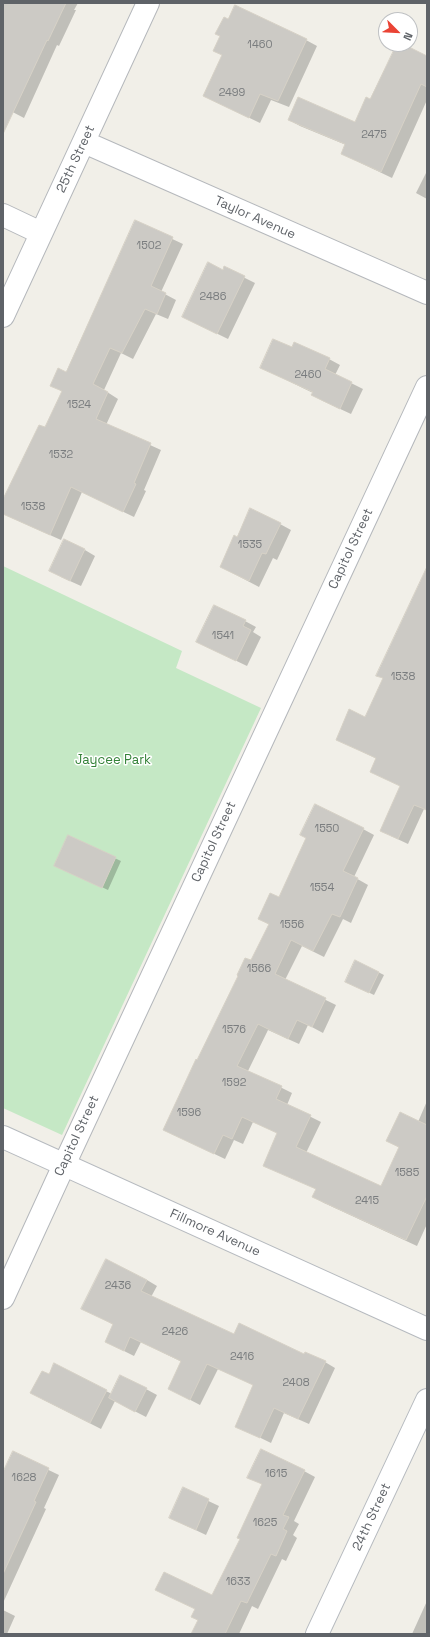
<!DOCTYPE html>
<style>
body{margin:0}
#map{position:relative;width:430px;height:1637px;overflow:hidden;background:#f1efe8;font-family:"Space Grotesk",sans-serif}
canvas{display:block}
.frame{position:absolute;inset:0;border:4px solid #5f6368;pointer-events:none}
.north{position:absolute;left:378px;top:12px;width:40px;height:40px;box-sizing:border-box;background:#fff;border:1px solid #bfc1c3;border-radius:50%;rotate:114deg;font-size:11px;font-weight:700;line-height:16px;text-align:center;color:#5f6368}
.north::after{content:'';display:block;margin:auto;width:14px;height:18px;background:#ea4335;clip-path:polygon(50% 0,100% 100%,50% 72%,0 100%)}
</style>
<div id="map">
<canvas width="430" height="1637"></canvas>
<div class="frame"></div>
<div class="north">N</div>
</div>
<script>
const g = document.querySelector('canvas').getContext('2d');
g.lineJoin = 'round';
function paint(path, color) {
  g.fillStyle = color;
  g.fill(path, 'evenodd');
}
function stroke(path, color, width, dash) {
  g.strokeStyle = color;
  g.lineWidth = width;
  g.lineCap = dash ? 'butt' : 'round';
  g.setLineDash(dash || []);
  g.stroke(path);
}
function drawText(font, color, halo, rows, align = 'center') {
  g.font = font + ' "Space Grotesk",sans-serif';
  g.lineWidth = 3;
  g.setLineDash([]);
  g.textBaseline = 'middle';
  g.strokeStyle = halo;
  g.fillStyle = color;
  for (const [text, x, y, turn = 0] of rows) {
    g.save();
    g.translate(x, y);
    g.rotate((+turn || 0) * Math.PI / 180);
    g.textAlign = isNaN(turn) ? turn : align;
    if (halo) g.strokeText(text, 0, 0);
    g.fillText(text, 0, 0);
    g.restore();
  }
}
const green = new Path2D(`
 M3 566 182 651 176 668 261 708 62 1135 3 1108Z`);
const shadow = new Path2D(`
 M3 3H78L74 10H76L59 46 57 45 24 118 3 107Z
 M221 36 306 40 317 46 289 107 271 100 260 123 204 96 223 55Z
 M398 44 427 57V100L392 178 342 154 346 145 300 126 289 120 356 123 371 101Z
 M427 171V199L416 193Z
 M136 222 183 244 161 292 176 300 168 319 156 314 133 359 121 353 104 390 118 399 106 425 161 450 144 490 146 491 134 517 82 492 61 540 3 514V502L45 428 63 392 51 385 67 373Z
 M225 268 255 283 228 339 183 317Z
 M292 348 329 359 340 365 335 375 363 389 351 414 323 401 312 395 313 393 272 373Z
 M280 524 291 530 277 560 273 558 259 587 221 567 237 538Z
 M85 550 95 556 81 586 61 577Z
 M427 569V811L424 809 408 844 391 836 401 786 371 772 377 759 337 739 366 718 384 679 378 675Z
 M245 621 256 627 253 632 261 637 247 666 197 642Z
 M363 829 374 835 354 877 368 885 351 923 343 919 324 957 302 946 285 980 336 1005 323 1033 308 1025 299 1044 268 1030 248 1071 292 1093 287 1105 321 1122 306 1153 381 1187 400 1148 387 1141 418 1122 427 1101V1224L417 1246 324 1203 313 1197 317 1189 264 1165 278 1133 253 1122 243 1144 234 1140 225 1159 164 1130 198 1061 270 925 259 919 280 899Z
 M69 837 121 861 108 890 61 868Z
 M378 972 384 975 374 995 351 984Z
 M147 1280 157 1286 151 1297 235 1335 304 1355 325 1362 335 1368 309 1424 284 1413 271 1443 236 1426 254 1385 218 1369 200 1405 179 1394 182 1362 141 1342 134 1356 106 1342 114 1325 93 1314Z
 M49 1375 106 1391 112 1394 146 1389 157 1395 146 1417 115 1401 101 1429 42 1399Z
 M13 1453 59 1475 44 1508 46 1509 3 1603V1475Z
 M304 1471 315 1477 294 1521 299 1524 293 1535 297 1538 286 1561 282 1559 258 1609 252 1606 239 1634H193L199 1621 192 1617 213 1596 241 1539 263 1485 249 1477Z
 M183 1489 219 1506 206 1535 170 1518Z
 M427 1601V1634H412Z
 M3 1610 15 1616 7 1634H3Z`);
const building = new Path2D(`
 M3 3H66L48 41 47 40 3 134Z
 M235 5 307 39 278 101 260 94 249 118 203 96 222 55 213 51 220 36 215 34 224 17 228 19Z
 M397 44H403L427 56V87L421 84 381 172 341 154 345 144 288 120 298 97 355 122 366 97 370 99Z
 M135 220 173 237 151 286 166 293 157 314 145 309 122 353 110 348 93 384 108 392 96 419 151 443 134 483 136 484 123 512 71 487 50 535 3 514V499L39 425 45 427 62 391 50 386 58 368 66 372Z
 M208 262 223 270 224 266 245 276 217 334 182 317Z
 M273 339 292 347 294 342 330 358 325 369 352 382 340 409 311 395 313 392 260 368Z
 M250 508 281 523 266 554 262 553 249 581 220 567 234 535 237 537Z
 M64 539 85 549 70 581 49 571Z
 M427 567V810L414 805 398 839 380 831 400 786 370 772 376 758 336 740 349 709 365 717 383 678 376 676Z
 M214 605 246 620 243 626 251 630 236 661 196 642Z
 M315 804 364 828 343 871 358 878 340 917 332 914 313 951 291 940 275 974 326 998 312 1027 297 1020 288 1039 258 1024 237 1066 282 1086 276 1099 311 1115 296 1147 381 1186 399 1147 386 1141 400 1112 427 1125V1196L406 1240 312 1197 316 1189 263 1166 277 1133 242 1117 232 1139 223 1135 214 1154 163 1130 196 1059 197 1060 238 976 237 975 245 958 251 960 269 924 258 919 270 893 279 897 306 838 300 835Z
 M68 835 116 857 102 888 54 866Z
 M355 960 379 972 369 993 345 982Z
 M106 1259 147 1280 141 1291 234 1334 239 1323 304 1354 305 1352 326 1361 298 1419 274 1408 260 1438 235 1427 253 1385 207 1364 190 1400 168 1389 181 1361 130 1337 124 1351 105 1342 113 1324 81 1309Z
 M54 1363 107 1390 90 1423 30 1393 42 1371 49 1374Z
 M120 1375 147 1388 135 1412 109 1398Z
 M261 1449 305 1470 283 1515 289 1517 283 1529 287 1531 276 1556 271 1554 247 1603 241 1601 225 1634H191L198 1620 191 1617 195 1609 155 1590 164 1572 212 1595 240 1539 237 1538 262 1484 247 1478Z
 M13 1451 49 1468 34 1501 36 1502 3 1574V1472Z
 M183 1487 209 1499 196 1530 169 1518Z`);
const street = new Path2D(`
 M84 142 427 293
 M3 215 41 233
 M3 316 148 3
 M3 1298 64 1165 427 387`);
const secondary = new Path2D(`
 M3 1137 427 1329
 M317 1634 427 1400`);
const numberNames = [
 ["1460",260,45],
 ["2499",232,93],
 ["2475",374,135],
 ["1502",149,246],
 ["2486",213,297],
 ["2460",308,375],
 ["1524",79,405],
 ["1532",61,455],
 ["1538",33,507],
 ["1535",250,545],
 ["1541",223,636],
 ["1538",403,677],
 ["1550",327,829],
 ["1554",322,888],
 ["1556",292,925],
 ["1566",259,969],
 ["1576",234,1030],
 ["1592",234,1083],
 ["1596",189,1113],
 ["1585",407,1173],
 ["2415",367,1201],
 ["2436",118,1286],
 ["2426",175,1332],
 ["2416",242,1357],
 ["2408",296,1383],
 ["1615",276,1474],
 ["1628",24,1478],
 ["1625",265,1523],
 ["1633",238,1582]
];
const streetNames = [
 ["25th Street",76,159,-65],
 ["Taylor Avenue",255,218,24],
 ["Capitol Street",351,549,-65],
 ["Capitol Street",214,842,-65],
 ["Capitol Street",77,1136,-65],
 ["Fillmore Avenue",215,1233,24],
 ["24th Street",372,1517,-65]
];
const parkNames = [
 ["Jaycee Park",113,760]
];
paint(green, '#c5e8c5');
paint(shadow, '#0003');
paint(building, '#cccac5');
stroke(building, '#d6d1c6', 1);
stroke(street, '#b5b8bc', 24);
stroke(secondary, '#b6babf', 24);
stroke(street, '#fff', 22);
stroke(secondary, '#fff', 22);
drawText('11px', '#7a7d7f', null, numberNames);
drawText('13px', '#5f6368', '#fff', streetNames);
drawText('13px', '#348238', '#fff', parkNames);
</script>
